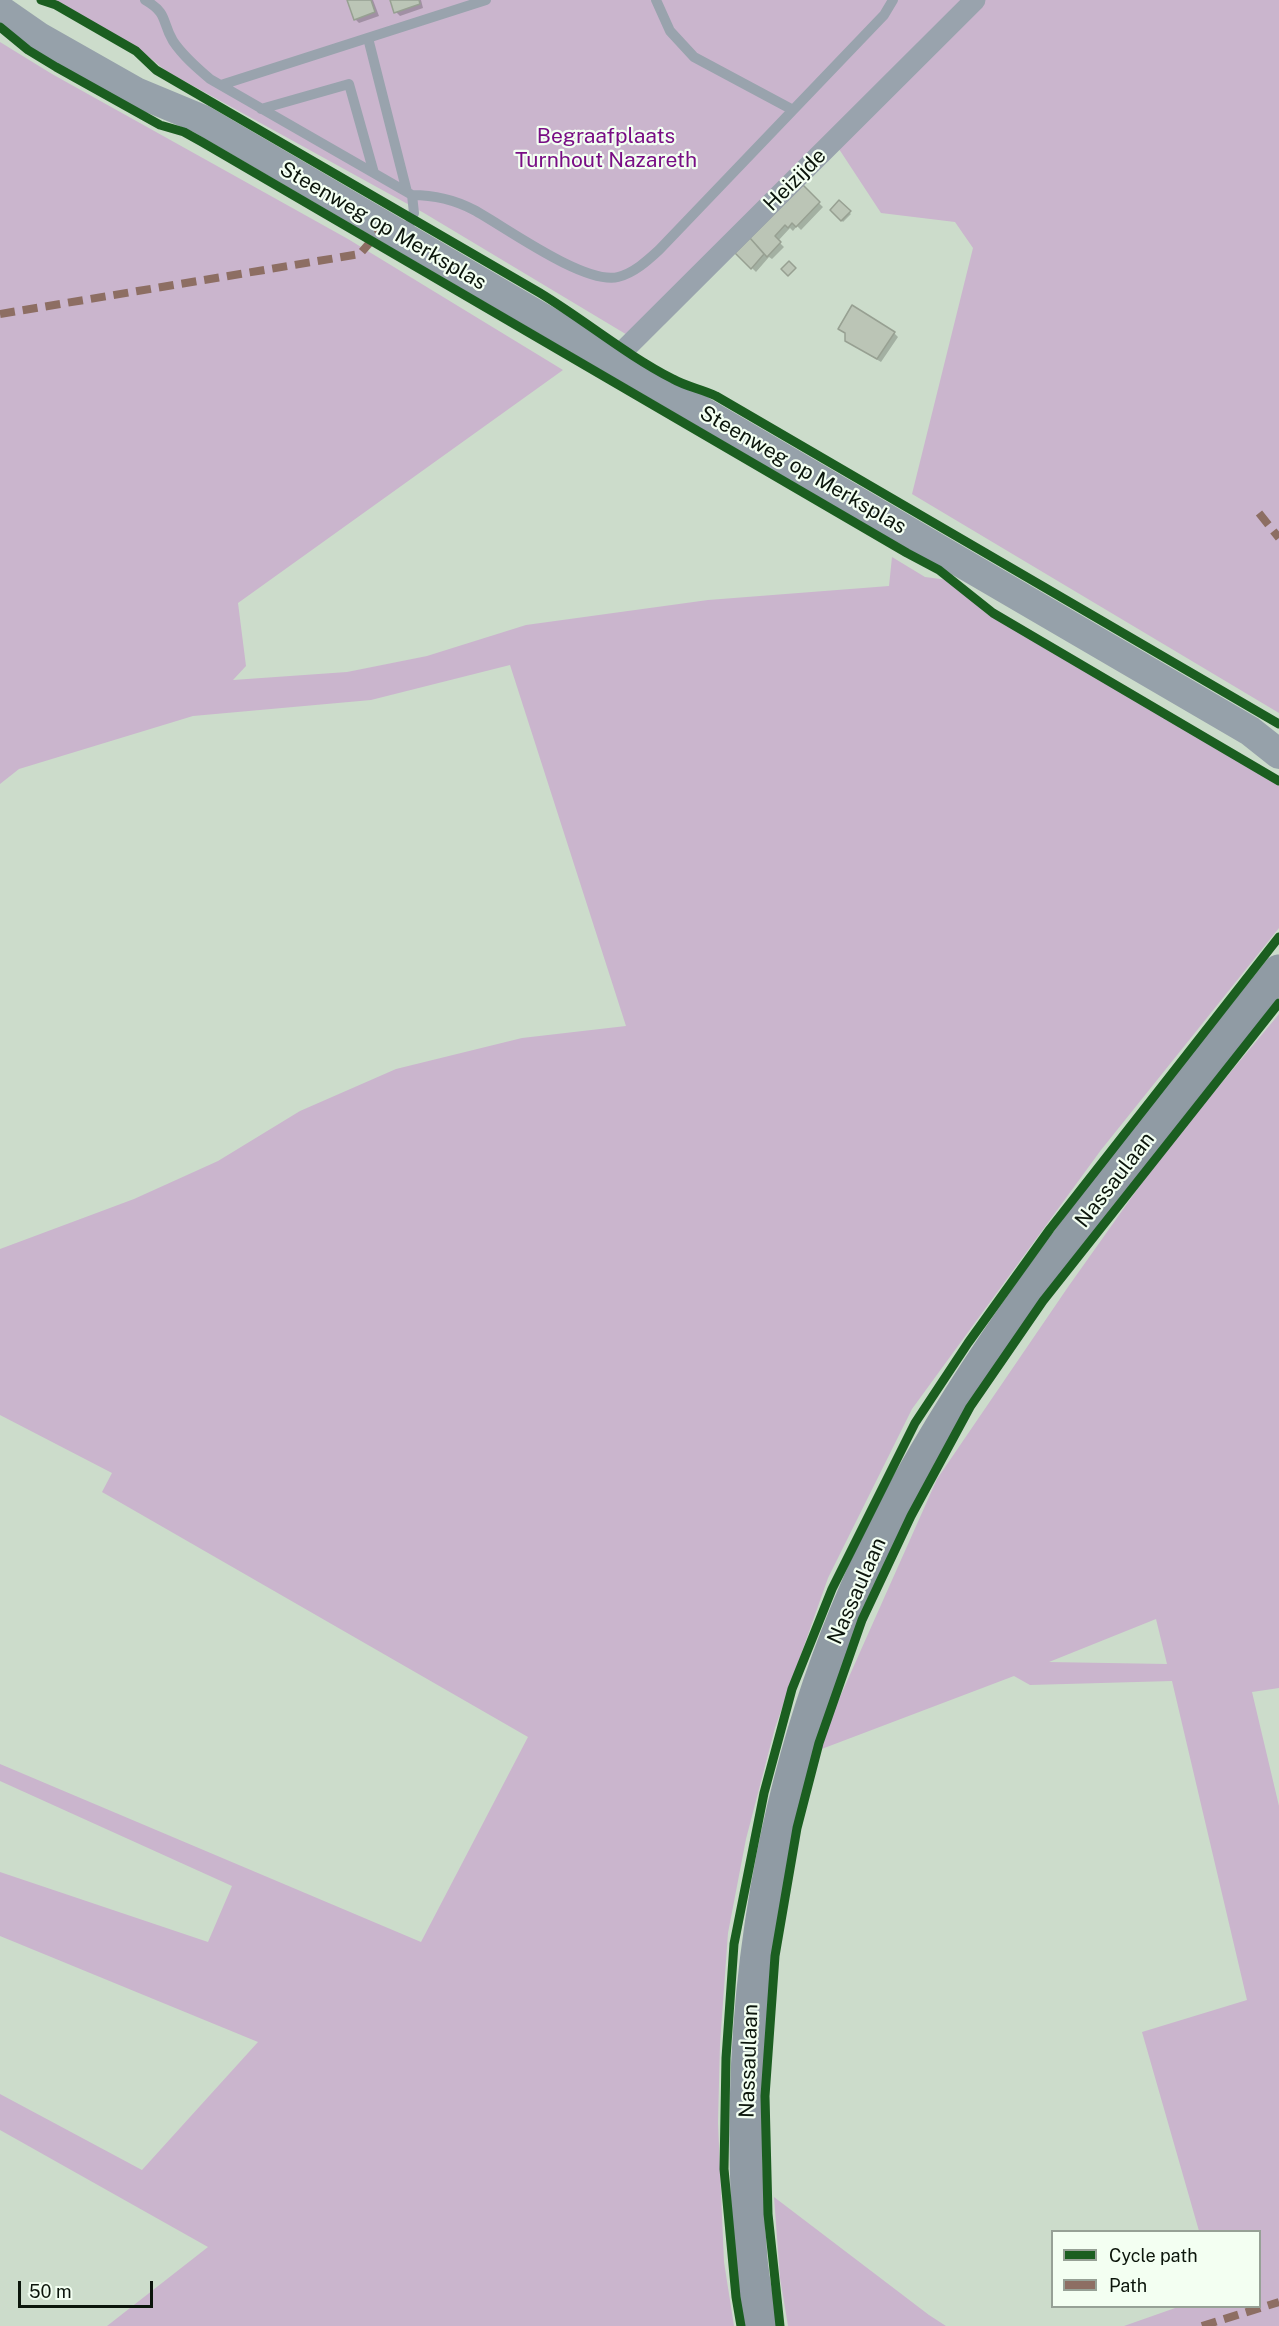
<!DOCTYPE html>
<style>
body{margin:0}
#map{position:relative;width:1279px;height:2326px;overflow:hidden;background:#ccdccb;font-family:"Public Sans",sans-serif}
canvas{display:block}
.legend{position:absolute;left:1051px;top:2230px;width:210px;height:78px;box-sizing:border-box;background:#f3fff2;border:2px solid #96a196;margin:0;padding:8px 10px;list-style:none;font-size:18px;color:#0b150b}
.legend li{display:flex;align-items:center;gap:12px;height:30px}
.legend b{width:30px;border:2px solid #96a196}
.scale{position:absolute;left:18px;top:2281px;width:135px;height:27px;box-sizing:border-box;border:3px solid #0b150b;border-top:0;padding-left:8px;font-size:18px;line-height:21px;white-space:nowrap;color:#0b150b;-webkit-text-stroke:4px #f3fff2;paint-order:stroke}
</style>
<div id="map">
<canvas width="1279" height="2326"></canvas>
<ul class="legend">
<li><b style="height:8px;background:#1b5e20"></b>Cycle path</li>
<li><b style="height:8px;background:#8d6e63"></b>Path</li>
</ul>
<div class="scale">50 m</div>
</div>
<script>
const g = document.querySelector('canvas').getContext('2d');
g.lineJoin = 'round';
function paint(path, color) {
  g.fillStyle = color;
  g.fill(path, 'evenodd');
}
function stroke(path, color, width, dash) {
  g.strokeStyle = color;
  g.lineWidth = width;
  g.lineCap = dash ? 'butt' : 'round';
  g.setLineDash(dash || []);
  g.stroke(path);
}
function drawText(font, color, halo, rows, align = 'center') {
  g.font = font + ' "Public Sans",sans-serif';
  g.lineWidth = 4.5;
  g.setLineDash([]);
  g.textBaseline = 'middle';
  g.strokeStyle = halo;
  g.fillStyle = color;
  for (const [text, x, y, turn = 0] of rows) {
    g.save();
    g.translate(x, y);
    g.rotate((+turn || 0) * Math.PI / 180);
    g.textAlign = isNaN(turn) ? turn : align;
    if (halo) g.strokeText(text, 0, 0);
    g.fillText(text, 0, 0);
    g.restore();
  }
}
const green = new Path2D(`
 M53 0H966L629 336 424 213 166 71 138 48Z
 M983 0H1279V713L912 494 973 248 955 222 881 213 837 146Z
 M0 42 52 74 348 239 563 370 238 603 246 666 233 680 347 672 427 656 526 625 708 600 889 586 892 557 925 577 948 580 987 614 1279 786V928L1101 1150 912 1409 828 1578 775 1728 746 1839 728 1933 720 2044 718 2123 724 2262 734 2326H107L208 2247 0 2130V2094L142 2170 258 2042 0 1936V1872L208 1942 232 1886 0 1781V1764L421 1942 528 1737 102 1492 112 1473 0 1415V1249L134 1199 218 1161 300 1111 396 1069 522 1038 626 1026 510 665 371 700 193 716 19 769 0 784Z
 M1279 1014V1688L1252 1692 1279 1806V2326H1124L1178 2307 1260 2306V2232L1199 2231 1142 2032 1247 2000 1172 1681 1030 1685 1014 1676 819 1750 836 1706 937 1479 1068 1287 1163 1153ZM1156 1619 1167 1664 1048 1662H1049Z
 M774 2197 929 2315 946 2326H788L780 2278Z`);
const shadow = new Path2D(`
 M349 0H373L379 16 359 23 355 19Z
 M391 0H421L423 8 400 16 396 12Z
 M803 188 823 207 801 230 797 226 793 231 790 228 778 241 784 247 772 259 769 257 756 272 737 253Z
 M839 202 851 214 843 222 832 210Z
 M840 329 894 333 898 337 881 362 851 344 846 340 847 334Z`);
const building = new Path2D(`
 M347 0H371L375 12 354 20Z
 M390 0H419L420 4 394 13Z
 M803 185 820 202 796 227 792 223 788 228 785 225 775 236 781 242 767 257 750 238Z
 M839 200 851 211 841 221 830 210Z
 M750 238 764 254 751 269 735 253Z
 M789 261 796 268 788 276 781 269Z
 M852 305 895 332 877 359 845 341V333L838 329Z`);
const lane = new Path2D(`
 M145 0C169 14 161 21 173 41 183 56 197 68 210 79L412 195 414 213 405 235
 M656 0 670 31 694 57 793 110
 M368 38 407 192
 M221 85 486 0
 M261 109 349 84 374 173
 M412 195C433 195 455 200 474 210 504 226 584 285 618 277 634 273 647 261 659 250L884 15 893 0`);
const street = new Path2D(`
 M618 362 626 348 975 0`);
const secondary = new Path2D(`
 M0 10 39 37 136 92 201 119 1250 731 1279 754`);
const primary = new Path2D(`
 M761 2326C758 2304 753 2281 751 2259 729 1988 778 1717 911 1478 1013 1296 1150 1134 1279 971`);
const quiet = new Path2D(`
 M0 314 360 254 384 226
 M1259 513 1279 538
 M1202 2326 1279 2302`);
const cycleway = new Path2D(`
 M41 0 56 5 136 51 156 70 540 293C586 321 626 355 673 379 687 387 702 389 716 396L1279 724
 M0 27 28 50 56 67 160 125 184 132 202 142 907 553 939 570 993 613 1279 781
 M741 2326 736 2297 724 2169 726 2058 734 1944 764 1793 792 1689 832 1589 915 1423 968 1343 1050 1229 1279 937
 M780 2326 768 2214 765 2096 775 1956 797 1828 819 1743 862 1620 911 1516 970 1407 1043 1301 1279 1003`);
const parkNames = [
 ["Begraafplaats",606,137],
 ["Turnhout Nazareth",606,161]
];
const streetNames = [
 ["Heizijde",795,180,-45],
 ["Steenweg op Merksplas",383,226,30],
 ["Steenweg op Merksplas",803,470,30],
 ["Nassaulaan",1115,1180,-52],
 ["Nassaulaan",857,1591,-66],
 ["Nassaulaan",749,2061,-88]
];
paint(green, '#cab5cd');
paint(shadow, '#0003');
paint(building, '#bbc5b6');
stroke(building, '#97a092', 1.5);
stroke(lane, '#99a3ad', 10);
stroke(street, '#99a3ad', 21);
stroke(secondary, '#96a1aa', 30);
stroke(primary, '#909ba4', 33);
stroke(quiet, '#8d6e63', 8, [15, 8]);
stroke(cycleway, '#1b5e20', 9);
drawText('21px', '#780d84', '#f3fff2', parkNames);
drawText('21px', '#0b150b', '#f3fff2', streetNames);
</script>
